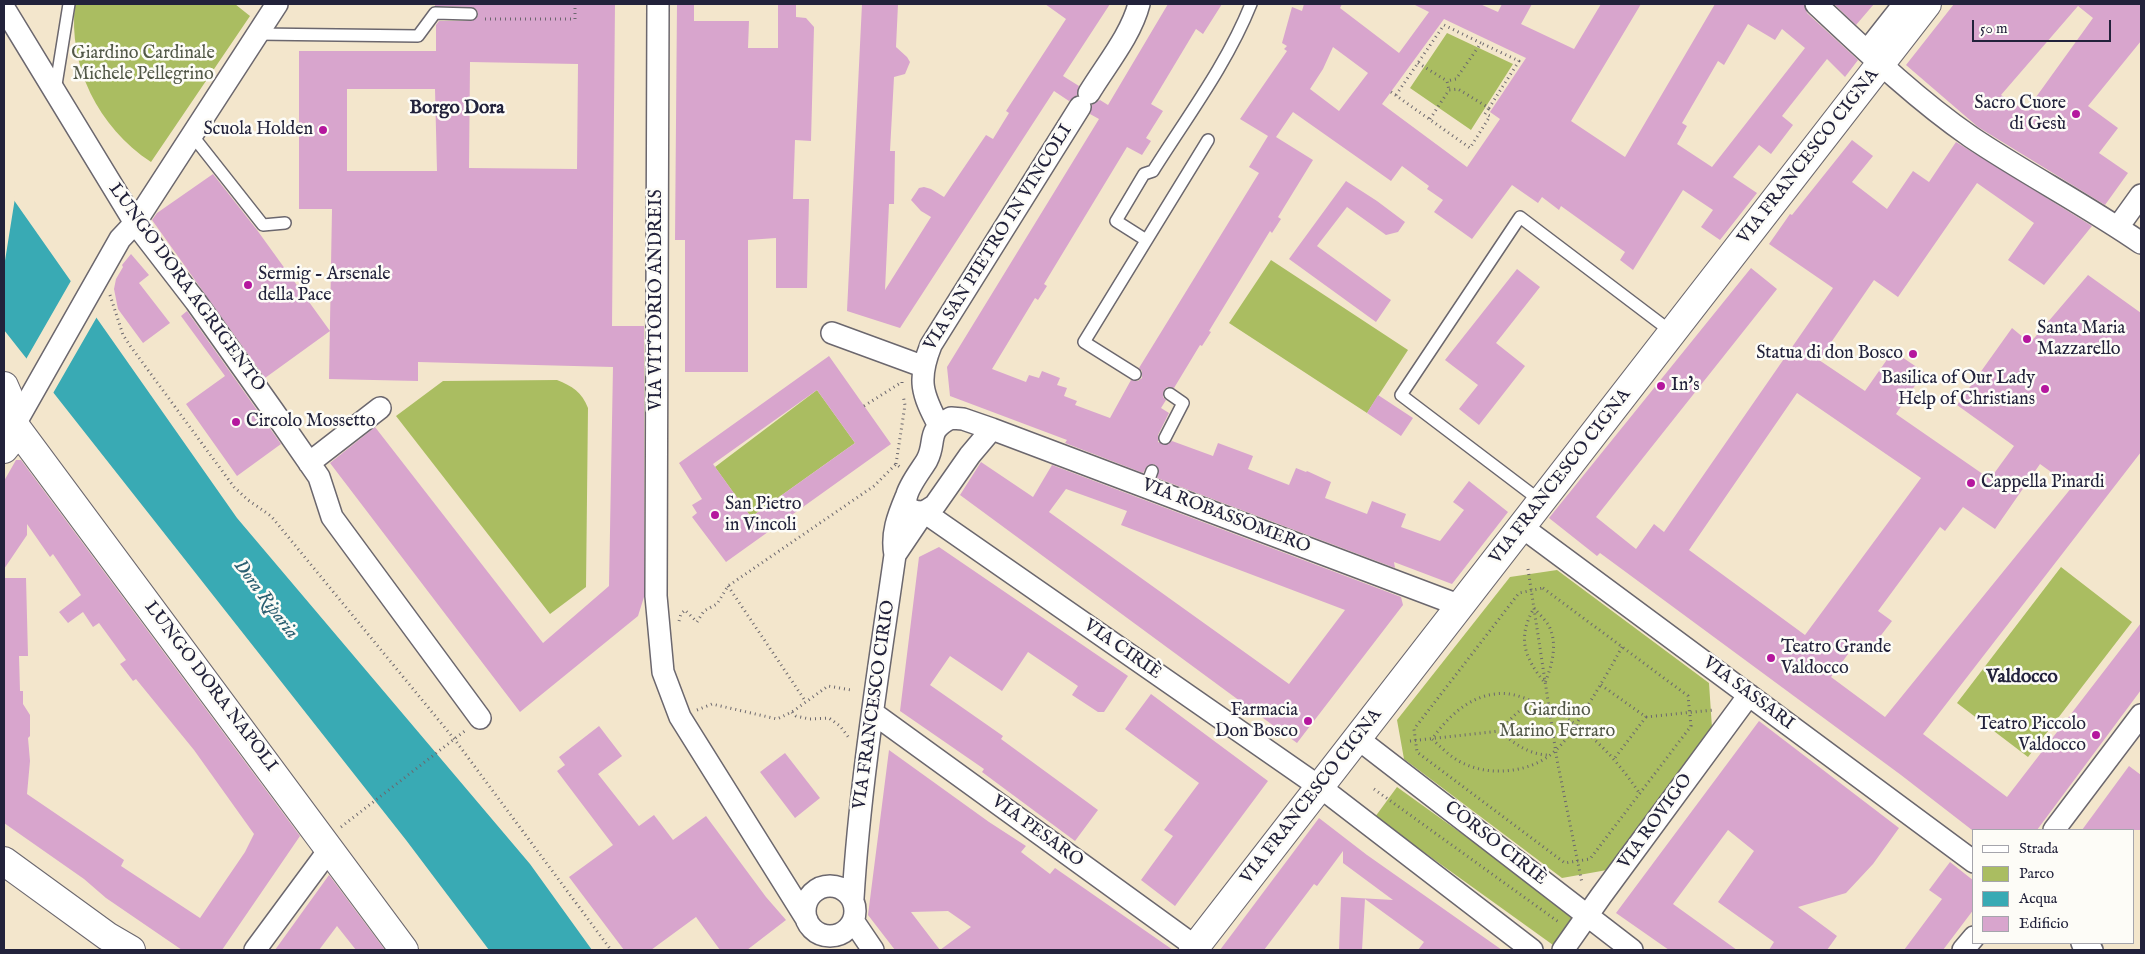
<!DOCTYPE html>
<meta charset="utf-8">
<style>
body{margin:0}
#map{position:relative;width:2145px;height:954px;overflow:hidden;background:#f3e6cc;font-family:"IM FELL English",serif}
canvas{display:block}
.frame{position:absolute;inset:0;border:5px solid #22223b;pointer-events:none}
.legend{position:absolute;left:1972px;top:829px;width:162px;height:115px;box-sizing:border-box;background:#fdfcf7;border:1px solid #a5a5ac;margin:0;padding:6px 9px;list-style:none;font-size:15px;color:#22223b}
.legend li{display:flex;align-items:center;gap:10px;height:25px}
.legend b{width:25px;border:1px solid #a5a5ac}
.scale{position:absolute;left:1972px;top:20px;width:139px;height:22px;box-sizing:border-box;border:2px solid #22223b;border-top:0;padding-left:6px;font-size:15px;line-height:18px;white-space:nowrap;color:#22223b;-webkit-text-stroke:4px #fdfcf7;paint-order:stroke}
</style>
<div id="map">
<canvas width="2145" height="954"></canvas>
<div class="frame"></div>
<ul class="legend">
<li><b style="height:6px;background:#fff"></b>Strada</li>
<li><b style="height:14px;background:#aabd61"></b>Parco</li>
<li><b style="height:14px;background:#39aab4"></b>Acqua</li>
<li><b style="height:14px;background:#d8a5cd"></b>Edificio</li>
</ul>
<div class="scale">50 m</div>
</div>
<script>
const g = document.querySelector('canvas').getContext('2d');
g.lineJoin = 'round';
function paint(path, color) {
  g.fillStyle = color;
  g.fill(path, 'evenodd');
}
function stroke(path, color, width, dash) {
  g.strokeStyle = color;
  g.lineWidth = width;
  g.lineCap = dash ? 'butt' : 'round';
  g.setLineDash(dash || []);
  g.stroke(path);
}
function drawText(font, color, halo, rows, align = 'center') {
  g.font = font + ' "IM FELL English",serif';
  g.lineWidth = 5;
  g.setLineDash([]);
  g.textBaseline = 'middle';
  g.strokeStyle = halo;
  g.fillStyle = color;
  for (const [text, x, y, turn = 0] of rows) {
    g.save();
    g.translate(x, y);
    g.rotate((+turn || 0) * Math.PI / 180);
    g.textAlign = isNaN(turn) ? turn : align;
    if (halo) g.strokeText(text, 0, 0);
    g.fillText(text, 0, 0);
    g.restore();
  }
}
const green = new Path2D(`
 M75 4H235L250 16 151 162C98 127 68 66 75 4Z
 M1447 33 1513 64 1471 130 1410 88Z
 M1271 260 1408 350 1367 413 1229 323Z
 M557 380C572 386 582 392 588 408L586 587 550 614 396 416 443 381Z
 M817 390 855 443 751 517 715 467Z
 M2061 567 2132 622 2028 757 1957 703Z
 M1557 570 1709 683 1712 728 1607 870 1562 878 1404 759 1397 720 1510 577Z
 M1397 787 1575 915 1553 945 1375 817Z`);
const water = new Path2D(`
 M4 186 237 518 530 864 592 950H489L406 840 4 330Z`);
const pier = new Path2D(`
 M4 183 15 198 4 267Z
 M72 279 98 315 52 395 25 361Z`);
const building = new Path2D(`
 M435 4H615L612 326H644V597L638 616 520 712 330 463 375 427 543 643 609 586 613 367 418 362V381L329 379 332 209H299V51H436V25L439 21H471L477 18 478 14 477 10 472 7 435 6ZM470 62 578 64 577 169 469 168ZM347 89H435L437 171H347Z
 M677 4H694V21H749L748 48H778V4H796V17L806 18 814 27 811 141 795 140 793 199H809L807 288H776V238L748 240V372H685V240H675Z
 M862 4H898L896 47 907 57 910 62 905 74 894 77 890 151H895L894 204H889L885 290 931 217 921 211 911 200 919 188 924 187 931 189 944 197 986 135 993 139 1009 113 1006 111 1066 19 1045 4H1110L1063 76 1079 86 1077 95 1069 101 1054 91 900 328 847 311Z
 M1168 4H1222L1203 34 1196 29 1151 104 1163 111 1146 138 1151 141 1142 155 1127 147 1044 284 1047 286 1038 300 1035 298 992 369 1026 382 1029 375 1039 378 1042 371 1060 378 1057 385 1067 388 1064 396 1077 401 1075 405 1110 418 1131 380 1138 381 1142 378V371L1139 368 1259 173 1249 167 1268 136 1240 119 1287 51 1284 49 1287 46 1282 43 1292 7 1302 11 1304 4H1342L1340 8 1399 53 1429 12 1413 4H1480L1498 12 1502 4H1532L1521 24 1574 49 1601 4H1641L1571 121 1625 157 1715 4H1804L1807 13 1858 60 1845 77 1827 59 1782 116 1793 125 1771 154 1759 145 1733 177 1757 193 1720 240 1701 227 1713 210 1683 190 1633 270 1620 260 1625 252 1561 206 1559 210 1542 197 1538 203 1512 185 1472 239 1434 212 1443 200 1427 189 1429 186 1402 166 1391 181 1293 112 1276 137 1313 160 1278 217 1281 219 1272 233 1270 231 1209 331 1211 332 1202 346 1200 345 1174 388 1167 387 1164 390 1163 397 1166 400 1161 408 1169 413 1158 435V442L1166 445 1172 441 1213 456 1218 443 1253 456 1248 469 1289 485 1296 468 1306 472 1307 471 1331 482 1325 498 1367 514 1372 501 1406 514 1401 527 1440 541 1464 510 1453 502 1469 481 1508 512 1452 584 1394 562 1395 568 1157 478 1159 469 1154 464 1147 466 1143 473 1065 443 1067 440 950 396 947 367 1099 119 1090 114 1092 105 1100 100 1108 105ZM1444 19 1526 58 1490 112 1500 119 1467 167 1382 104ZM1748 24 1775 40 1782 29 1805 48 1712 167 1677 144 1687 126 1682 123 1718 61 1724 65ZM1333 47 1368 73 1339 111 1310 89 1323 69Z
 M1834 4H1874L1856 25Z
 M1954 4H2141V41L2088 106 2118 128 2099 153 2128 173 2105 205 1978 127 1906 65ZM2078 6 2093 18 2026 111 2001 95Z
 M1852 140 1873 156 1852 182 1887 209 1913 171 1929 182 1956 142 2092 226 2044 285 2008 260 2034 223 1977 183 1898 297 1874 280 1819 360 1865 391 1893 351 1924 372 1896 414 1990 479 2014 446 1957 405 2012 328 2030 343 2088 275 2141 313V452L1923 734 2007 797 2141 623V690L2037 830H1972L1901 775 1600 553 1597 556 1549 518 1751 268 1777 289 1596 517 1636 549 1654 524 1664 532 1833 288 1769 244 1790 214 1792 215ZM1797 393 1921 478 1805 635 1689 550ZM2040 464 2072 487 1885 717 1831 677 1854 646 1857 648 1863 640 1872 647 1892 621 1878 611 1940 527 1945 531 1963 507 1995 529Z
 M213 174 257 230 330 331 265 378 152 220 157 213Z
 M1346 181 1377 201 1405 222 1398 232 1386 235 1347 207 1317 246 1391 300 1376 322 1289 259Z
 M131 254 149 275 139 283 170 323 143 343 118 309 114 289 116 279 123 267 122 265Z
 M1517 269 1540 287 1496 343 1525 366 1479 425 1459 409 1478 385 1445 360Z
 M187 311 281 444 237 476 186 404 225 376 181 316Z
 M829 356 891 444 726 562 692 517 697 513 692 505 702 499 679 463ZM817 390 855 443 751 517 713 464Z
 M1378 395 1413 418 1401 436 1367 413Z
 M16 460H21L300 836 222 950H182L106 898 84 879 4 823V578H26L28 656H19L20 691H23V704L30 715V736L28 738 30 761 27 794 124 860 121 866 200 918 245 852 254 834 194 750 136 679 133 681 120 664 126 660 99 623 93 627 83 612 68 623 59 612 81 595 53 554 50 557 27 524V535L4 569V481Z
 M981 462 1033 497 1052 465 1401 597 1403 605 1297 743 960 495ZM1066 489 1127 511 1121 525 1345 610 1289 684 1049 512Z
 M939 547 1128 676 1104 712H1098L1072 695 1078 686 1028 652 1002 691 950 656 930 685 1003 736 1001 739 1098 810 1075 841 982 772 984 769 900 711 919 557Z
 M1151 694 1268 781 1175 906 1141 880 1173 836 1164 830 1199 783 1125 729Z
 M1759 721 1899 828 1873 864 1846 893 1798 907 1837 936 1827 950H1769L1774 942 1718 902 1754 851 1728 830 1673 904 1737 950H1669L1616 913Z
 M599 726 622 756 598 774 639 826 654 815 673 840 706 816 766 897 786 920 747 950H720L696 917 651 950H624L569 877 613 845 557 771 565 765 559 757Z
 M889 750 989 822 1026 846 1021 852 1050 874 1055 868 1173 950H940L971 927 948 911 911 912 940 950H895L868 915Z
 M785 753 820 798 795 818 760 772Z
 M2129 766 2141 775V830H2082Z
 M1319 818 1367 855 1502 950H1418L1424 942 1365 899 1362 950H1339L1341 897 1393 900 1343 863V851L1317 886 1314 884 1264 950H1220Z
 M1950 862 1974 881V909L1943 950H1904L1942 899 1929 890Z
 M329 875 385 950H356L337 926 319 950H275Z`);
const path = new Path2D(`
 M485 19H575V4
 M1418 63 1447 81 1449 90
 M1391 92 1470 148 1490 116 1485 114 1489 108
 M1396 95 1444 25 1481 43 1456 79 1447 81
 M1430 119 1449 90 1458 89 1489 108 1519 61 1481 43
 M110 295 123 335 131 347 234 487 248 500 271 516 455 740 611 950
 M864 406 902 382V384
 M896 464 905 405 903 395
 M1528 569 1557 760 1582 883
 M728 586 806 702
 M1543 588 1688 696 1691 726 1590 859 1565 863 1417 752 1414 729 1519 593Z
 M1534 608C1538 613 1545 619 1549 626 1558 644 1552 665 1545 683 1524 657 1517 638 1534 608Z
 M679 621 681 614 685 610 697 622 704 611 717 604 728 586 874 486 896 464 900 467
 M1622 647C1610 669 1597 691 1583 713 1575 726 1567 740 1556 750 1534 772 1492 777 1465 764 1452 759 1442 748 1432 739 1447 718 1468 697 1495 694 1508 692 1520 696 1532 701 1579 719 1612 752 1640 794
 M1601 685 1646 717 1614 759
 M1537 703C1520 706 1511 719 1500 731 1514 744 1530 755 1549 755
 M697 710 712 704 777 719 792 712 828 686 851 690
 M792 712 796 716 809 719 829 718 840 726 849 738
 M1646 717 1713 710
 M1410 741 1500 731
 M1374 789 1560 923
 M341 827 466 730`);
const lane = new Path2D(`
 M257 34 418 36 435 13 471 14
 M55 91 69 4
 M192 135 263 225 285 223
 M1146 240 1116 221 1144 174 1153 171C1187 117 1227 64 1251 4
 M1135 374 1084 342 1208 140
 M1165 438 1183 403 1170 394
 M1146 487 1152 471
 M1542 502 1401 395 1520 217 1673 333`);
const street = new Path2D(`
 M658 4 656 596 663 672 680 717 807 920
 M1816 4C1864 49 1916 99 1971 137 2026 174 2086 205 2141 243
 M4 8 135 223 196 302 274 412 319 477 332 517 480 718
 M1867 51 1904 4
 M1089 93C1106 65 1131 35 1139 4
 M2118 227 2141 195
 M832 333 922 366
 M951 418 963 419 992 429 970 455 935 505 924 512C885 512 920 473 927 460 937 441 925 431 951 418Z
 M15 424 120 239 135 223 277 4
 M939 426C922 394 917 380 931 345L1080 107
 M992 429 1461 606
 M309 463 380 408
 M1522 527 1974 862
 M895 555 924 512 1324 790 1532 950
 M873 713 1200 950
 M1357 738 1632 950
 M2054 830 2141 715
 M805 911a25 25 0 1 1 50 0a25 25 0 1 1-50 0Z
 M853 898C860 783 879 668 895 555 891 534 898 516 906 497
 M854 922 873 950
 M2082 943 2092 950
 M255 950 329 850
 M1563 950 1601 896 1749 695
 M1963 950 1974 937`);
const secondary = new Path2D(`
 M4 386C14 407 21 430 4 449
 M4 411 404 950
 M4 861 107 936 131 950
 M1193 950 1927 4`);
const markers = [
 [2076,114,5,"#b5179e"],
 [323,130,5,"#b5179e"],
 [248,285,5,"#b5179e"],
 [2027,339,5,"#b5179e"],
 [1913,354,5,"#b5179e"],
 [1661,386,5,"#b5179e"],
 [2045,389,5,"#b5179e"],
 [236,422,5,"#b5179e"],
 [1971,483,5,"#b5179e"],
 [715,515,5,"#b5179e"],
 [1771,658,5,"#b5179e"],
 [1308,721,5,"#b5179e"],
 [2096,735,5,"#b5179e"]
];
const parkNames = [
 ["Giardino Cardinale",143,54],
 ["Michele Pellegrino",143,75],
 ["Giardino",1557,711],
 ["Marino Ferraro",1557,732]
];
const poiNames = [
 ["Sacro Cuore",2066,104,"right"],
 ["di Gesù",2066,125,"right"],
 ["Scuola Holden",313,130,"right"],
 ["Sermig - Arsenale",258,275],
 ["della Pace",258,296],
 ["Santa Maria",2037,329],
 ["Mazzarello",2037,350],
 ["Statua di don Bosco",1903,354,"right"],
 ["Basilica of Our Lady",2035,379,"right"],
 ["Help of Christians",2035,400,"right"],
 ["In's",1671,386],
 ["Circolo Mossetto",246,422],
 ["Cappella Pinardi",1981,483],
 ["San Pietro",725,505],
 ["in Vincoli",725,526],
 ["Teatro Grande",1781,648],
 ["Valdocco",1781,669],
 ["Farmacia",1298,711,"right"],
 ["Don Bosco",1298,732,"right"],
 ["Teatro Piccolo",2086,725,"right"],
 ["Valdocco",2086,746,"right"]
];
const streetNames = [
 ["VIA FRANCESCO CIGNA",1809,157,-52],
 ["VIA SAN PIETRO IN VINCOLI",999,238,-58],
 ["LUNGO DORA AGRIGENTO",186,288,54],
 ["VIA VITTORIO ANDREIS",657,300,-90],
 ["VIA FRANCESCO CIGNA",1561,477,-52],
 ["VIA ROBASSOMERO",1226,517,21],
 ["VIA CIRIÈ",1122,650,35],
 ["LUNGO DORA NAPOLI",210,687,53],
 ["VIA SASSARI",1748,694,37],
 ["VIA FRANCESCO CIRIO",875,705,-82],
 ["VIA FRANCESCO CIGNA",1312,797,-52],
 ["VIA ROVIGO",1656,822,-54],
 ["VIA PESARO",1037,832,36],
 ["CORSO CIRIÈ",1495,844,38]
];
const neighbourhoodNames = [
 ["Borgo Dora",457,109],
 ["Valdocco",2022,678]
];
const waterNames = [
 ["Dora Riparia",265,600,53]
];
paint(green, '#aabd61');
paint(water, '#39aab4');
paint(pier, '#f3e6cc');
paint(building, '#d8a5cd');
stroke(lane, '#6b676e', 14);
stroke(street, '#6b676e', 24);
stroke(secondary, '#6b676e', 30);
stroke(path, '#6b676e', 3, [1, 4]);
stroke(lane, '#fff', 11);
stroke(street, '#fff', 21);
stroke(secondary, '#fff', 28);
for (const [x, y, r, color] of markers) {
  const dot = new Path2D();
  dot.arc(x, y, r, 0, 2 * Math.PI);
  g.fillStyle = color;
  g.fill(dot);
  stroke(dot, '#fdfcf7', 2);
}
drawText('18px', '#525848', '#fdfcf7', parkNames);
drawText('18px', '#22223b', '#fdfcf7', poiNames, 'left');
drawText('18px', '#22223b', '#fdfcf7', streetNames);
drawText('bold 19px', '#22223b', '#fdfcf7', neighbourhoodNames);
drawText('italic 19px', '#2c5f71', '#fdfcf7', waterNames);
</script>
